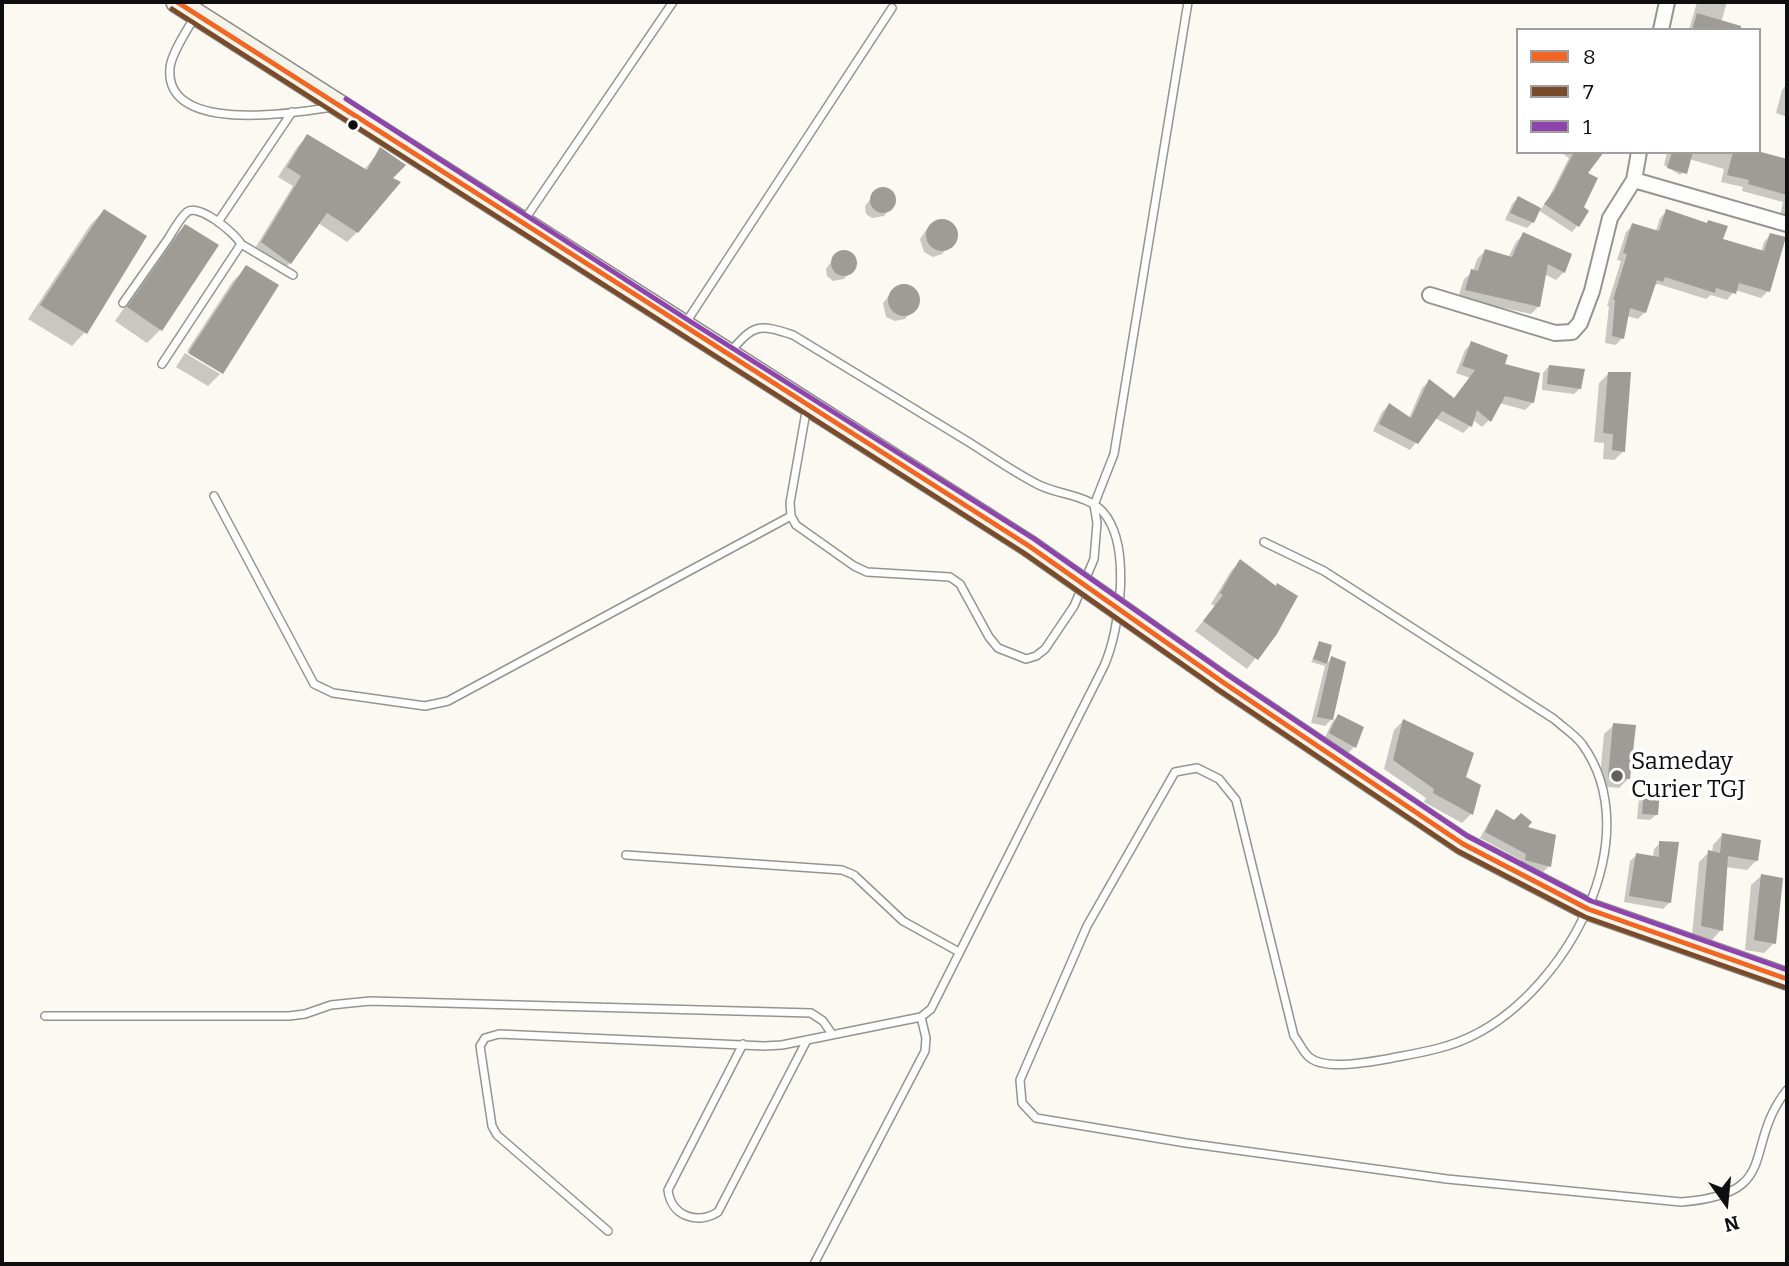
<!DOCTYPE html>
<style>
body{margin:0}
#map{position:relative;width:1789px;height:1266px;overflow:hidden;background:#fbf9f2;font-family:Bitter,serif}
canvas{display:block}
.frame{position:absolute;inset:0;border:4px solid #0e0e0e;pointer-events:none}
.legend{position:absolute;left:1516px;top:28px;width:245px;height:126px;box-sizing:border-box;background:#fff;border:2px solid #9f9f9f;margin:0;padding:9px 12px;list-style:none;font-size:21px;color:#0e0e0e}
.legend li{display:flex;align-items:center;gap:14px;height:35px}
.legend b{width:35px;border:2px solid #9f9f9f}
.north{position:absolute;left:1691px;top:1168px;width:70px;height:70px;-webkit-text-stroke:5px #fff;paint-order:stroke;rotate:165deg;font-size:19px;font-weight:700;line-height:28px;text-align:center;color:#0e0e0e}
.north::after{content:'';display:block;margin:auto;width:24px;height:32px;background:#0e0e0e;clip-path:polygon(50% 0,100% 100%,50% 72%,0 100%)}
</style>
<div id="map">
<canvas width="1789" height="1266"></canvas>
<div class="frame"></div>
<ul class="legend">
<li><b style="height:9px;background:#f26522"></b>8</li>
<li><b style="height:9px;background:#7a4b2a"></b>7</li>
<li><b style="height:9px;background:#8e44ad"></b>1</li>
</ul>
<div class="north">N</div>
</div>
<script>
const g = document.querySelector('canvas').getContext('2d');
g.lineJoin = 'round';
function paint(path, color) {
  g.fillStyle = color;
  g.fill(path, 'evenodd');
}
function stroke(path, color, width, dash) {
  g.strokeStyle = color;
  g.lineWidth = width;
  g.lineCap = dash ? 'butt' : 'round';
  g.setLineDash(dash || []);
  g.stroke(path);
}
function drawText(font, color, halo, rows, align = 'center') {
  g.font = font + ' Bitter,serif';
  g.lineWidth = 7;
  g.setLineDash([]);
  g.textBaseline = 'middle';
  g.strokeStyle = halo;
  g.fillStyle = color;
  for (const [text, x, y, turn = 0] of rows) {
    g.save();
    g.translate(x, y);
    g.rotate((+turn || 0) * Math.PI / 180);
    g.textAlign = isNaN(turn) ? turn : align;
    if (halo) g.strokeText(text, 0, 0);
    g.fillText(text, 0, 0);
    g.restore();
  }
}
const shadow = new Path2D(`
 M1697 2H1727L1719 30H1689Z
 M1787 84V117L1776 113 1782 90Z
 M307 137 364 170 380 150 390 179 357 232 347 242 318 223 290 263 280 273 252 253 293 186 278 177 298 146Z
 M1560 152H1601L1585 174 1578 225 1572 232 1538 210 1533 222 1527 228 1505 220 1512 204 1518 198 1541 209 1548 199 1569 158Z
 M1667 152H1754L1787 161V225L1779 221 1783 202 1742 191 1743 187 1721 182 1724 169 1689 159 1687 168 1680 175 1664 165Z
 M883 189 893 194 895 200 884 216 872 218 866 214 865 206 876 192Z
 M104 211 85 332 72 346 28 319 91 224Z
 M1667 211 1721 240 1761 252 1764 242 1770 235 1768 291 1761 298 1735 290 1727 300 1711 295 1706 299 1658 284 1652 287 1645 312 1638 319 1627 316 1622 338 1616 345 1605 343 1609 306H1607L1621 261 1617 260 1626 232 1633 225 1656 231 1660 218Z
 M937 221H947L954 227 956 236 942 254 933 257 924 252 920 239 926 230Z
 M185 226 217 245 160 330 147 343 115 321 172 239Z
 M1524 234 1564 272 1556 280 1544 274 1539 306 1531 314 1458 298 1464 279 1473 272 1477 259 1485 251 1508 258 1516 242Z
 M848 252 853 256 855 267 844 279 833 281 827 276 826 269 836 255Z
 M247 268 277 285 221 373V371L187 351 233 281Z
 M905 285 914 289 919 301 905 319 895 321 886 317 883 303 895 288Z
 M1472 343 1503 365 1537 374 1532 403 1525 410 1499 403 1489 420 1482 427 1472 419 1470 426 1463 433 1435 418 1410 450 1373 431 1382 412 1389 405 1409 418 1422 388 1429 381 1454 399 1470 378 1456 373 1465 350Z
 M185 353 220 374 208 386 176 367Z
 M1549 366 1580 388 1574 394 1542 390 1543 373Z
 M1609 373 1624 451 1614 460 1603 459 1604 443 1594 442 1599 383Z
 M1240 561 1275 633 1247 669 1195 631 1215 606 1211 604 1231 571Z
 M1320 643 1330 646 1325 665 1332 658 1331 720 1325 726 1311 723 1325 666 1311 662Z
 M1338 716 1362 727 1354 747 1348 753 1324 740 1332 722Z
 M1403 721 1463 778 1479 786 1471 814 1462 823 1424 802 1426 798 1384 769 1394 730Z
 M1614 725 1629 778 1619 788 1599 786 1604 734Z
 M1645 792 1657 814 1650 820 1637 819 1639 798Z
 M1497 812 1526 828 1549 866 1543 872 1520 866 1521 860 1480 838 1491 818Z
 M1722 835 1757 860 1747 870 1726 867 1721 930 1712 940 1692 935 1699 862 1709 852 1712 853 1713 845Z
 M1660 843 1670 902 1663 909 1624 902 1630 861 1637 855 1653 857 1654 849Z
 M1761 876 1774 943 1764 953 1745 950 1751 885Z`);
const building = new Path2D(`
 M1697 13 1741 26V30H1692Z
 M307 134 367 170 380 147 406 165 393 178 401 182 358 233 327 213 291 264 261 242 301 176 287 167Z
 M1574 152H1604L1588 173 1598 178 1584 207 1589 211 1579 227 1544 204 1554 191Z
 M1672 152H1693L1687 174 1667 168Z
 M1733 152H1761L1787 159V195L1748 184 1749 180 1727 175Z
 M870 200a13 13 0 1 1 26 0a13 13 0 1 1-26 0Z
 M1518 196 1541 208 1534 223 1510 213Z
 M104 209 147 236 87 334 40 305Z
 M1666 209 1707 223 1708 220 1728 226 1723 239 1764 251 1770 233 1786 237 1770 292 1739 283 1736 294 1716 288 1715 293 1665 277 1663 282 1657 280 1646 313 1630 308 1624 339 1612 336 1615 300H1613L1627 254 1623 253 1632 223 1659 231Z
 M926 235a16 16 0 1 1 32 0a16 16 0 1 1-32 0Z
 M185 224 219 245 162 331 127 307Z
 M1523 232 1572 254 1565 273 1548 264 1540 307 1465 290 1471 269 1478 271 1485 249 1512 257Z
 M831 263a13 13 0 1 1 26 0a13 13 0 1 1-26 0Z
 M246 265 279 285 223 374 188 353Z
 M888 300a16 16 0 1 1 32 0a16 16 0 1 1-32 0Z
 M1471 341 1508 355 1505 364 1540 373 1534 403 1505 396 1491 422 1477 410 1472 427 1442 411 1418 444 1379 424 1389 403 1411 418 1429 379 1454 398 1475 370 1462 366Z
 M1549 365 1585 369 1581 389 1547 384Z
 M1608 372H1631L1625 452 1612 450 1613 434 1603 433Z
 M1240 559 1276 586 1277 583 1298 596 1277 634 1258 660 1203 621 1223 595 1220 593Z
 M1319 641 1332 645 1327 664 1313 659Z
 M1331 656 1346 662 1333 720 1317 717Z
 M1338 714 1364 727 1356 748 1329 733Z
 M1403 719 1474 753 1466 777 1481 785 1473 815 1433 793 1434 789 1393 760Z
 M1613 723 1636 725 1630 779 1608 777Z
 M1644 790 1660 791 1658 815 1642 814Z
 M1496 809 1514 820 1521 813 1532 822 1528 827 1556 835 1551 867 1525 860 1526 854 1485 832Z
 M1722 833 1761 840 1758 861 1728 856 1723 931 1701 926 1708 850 1720 853Z
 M1659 841 1679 842 1671 903 1629 896 1636 853 1659 857Z
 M1761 874 1783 878 1776 944 1754 940Z`);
const lane = new Path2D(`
 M196 15C188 28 171 54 170 68 164 135 295 113 333 107
 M218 222 292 112
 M523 222 673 2
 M123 303C138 282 153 260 168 239 173 231 180 218 187 212 199 203 235 233 241 244L293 275
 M685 324 892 8
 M162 364 241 244
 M807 406 790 503 791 516 796 525 854 566 867 572 950 577 960 584 989 637 998 648 1026 659 1036 656 1045 649 1074 606 1094 559 1097 523 1094 505 1114 454 1188 2
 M214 496 314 684 333 693 425 706 448 701 791 516
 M1264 542 1324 571 1554 719C1563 727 1575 735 1582 744 1650 838 1566 989 1474 1035 1447 1049 1417 1053 1387 1059 1369 1062 1325 1071 1309 1057 1303 1052 1299 1042 1294 1036L1236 800 1219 779 1197 768 1175 772 1087 926 1020 1080 1022 1103 1036 1118 1186 1143 1447 1179 1681 1202C1784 1194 1741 1148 1787 1090
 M626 855 842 870 854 875 903 921 959 952
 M45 1016H289L305 1014 331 1005 370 1001 811 1013 823 1021 832 1034
 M743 1044 668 1190C671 1216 697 1225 718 1212L807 1040
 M608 1231 497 1135 492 1126 480 1046 485 1038 499 1034 764 1046 782 1045 921 1017 931 1009 1104 666C1120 630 1132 545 1103 512 1088 495 1059 495 1039 485 1013 472 987 453 962 438 905 403 849 369 793 335 757 323 754 325 730 352
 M814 1264 925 1051 926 1038 921 1017`);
const street = new Path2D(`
 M1661 30 1667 2
 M1634 180 1787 224
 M1430 295 1555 333 1572 332 1580 323 1592 291 1610 218 1634 180 1639 152`);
const secondary = new Path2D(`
 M177 2 1029 546
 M1224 683 1463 844 1588 909 1787 979`);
const secondaryBridge = new Path2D(`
 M1029 546 1224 683`);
const bus1 = new Path2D(`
 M177 2 1029 546 1224 683 1463 844 1588 909 1787 979`);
const bus2 = new Path2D(`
 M172 9 1024 553 1219 690 1458 851 1585 917 1784 987`);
const bus3 = new Path2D(`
 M346 99 688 320 1034 539 1229 676 1467 836 1591 901 1787 970`);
const markers = [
 [353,125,6,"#0e0e0e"],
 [1617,776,7,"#61605e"]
];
const poiNames = [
 ["Sameday",1631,762],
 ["Curier TGJ",1631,790]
];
paint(shadow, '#0003');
paint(building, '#9f9c98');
stroke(lane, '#959491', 10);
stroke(street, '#959491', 18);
stroke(secondary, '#8b8a87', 24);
stroke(lane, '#fefefd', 7);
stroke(street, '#fefefd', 14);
stroke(secondary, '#f5f4ea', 21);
stroke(secondaryBridge, '#8b8a87', 24, []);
stroke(secondaryBridge, '#f5f4ea', 21);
stroke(bus1, '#f26522', 5);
stroke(bus2, '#7a4b2a', 5);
stroke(bus3, '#8e44ad', 5);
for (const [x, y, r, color] of markers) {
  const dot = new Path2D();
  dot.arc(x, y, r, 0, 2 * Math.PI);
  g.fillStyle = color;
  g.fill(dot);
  stroke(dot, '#fff', 2.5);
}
drawText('24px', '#0e0e0e', '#fff', poiNames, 'left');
</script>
